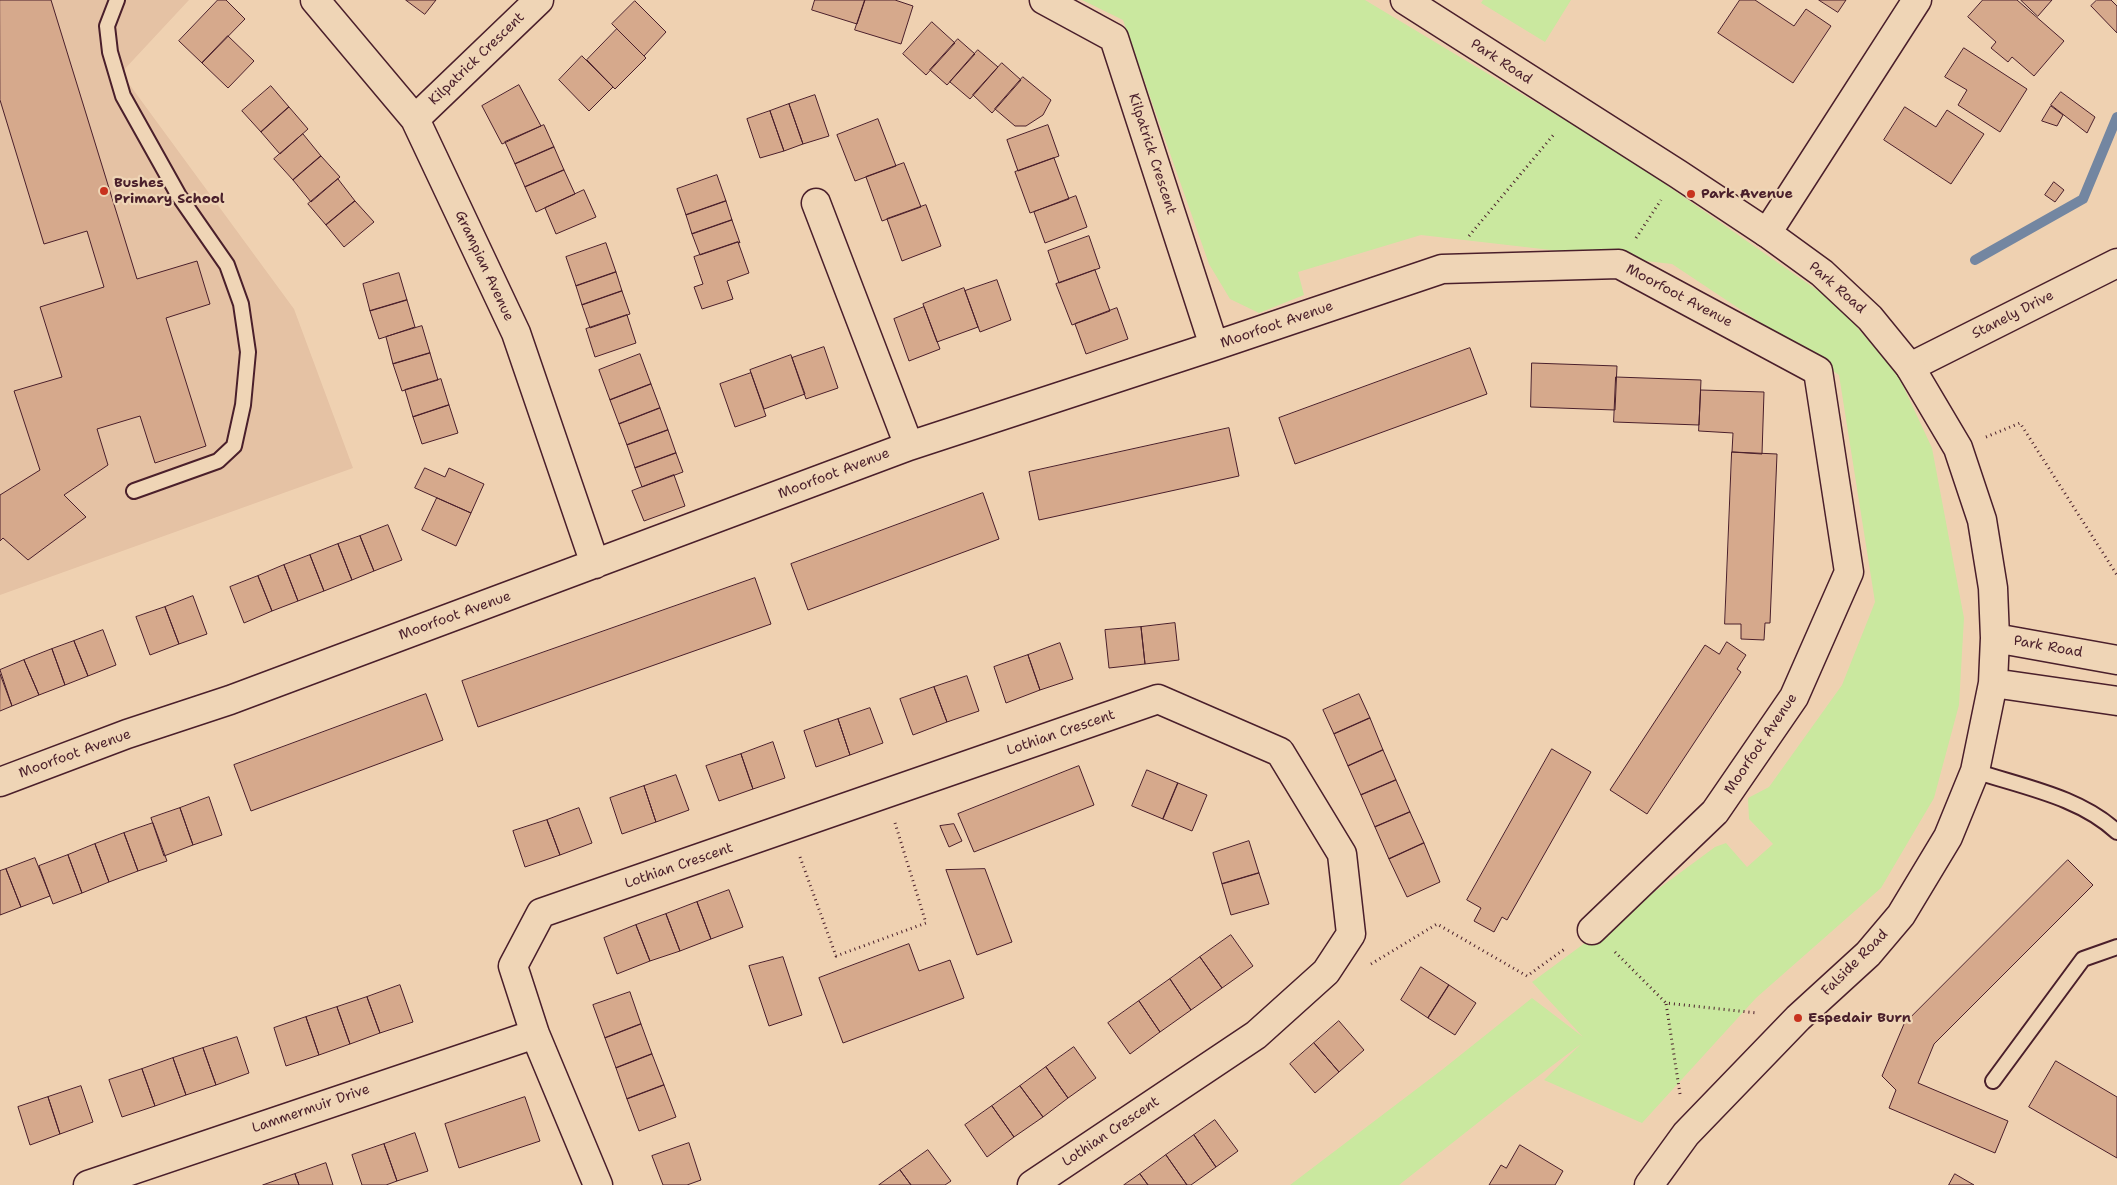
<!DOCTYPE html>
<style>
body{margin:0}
canvas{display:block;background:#efd1b1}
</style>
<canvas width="2117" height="1185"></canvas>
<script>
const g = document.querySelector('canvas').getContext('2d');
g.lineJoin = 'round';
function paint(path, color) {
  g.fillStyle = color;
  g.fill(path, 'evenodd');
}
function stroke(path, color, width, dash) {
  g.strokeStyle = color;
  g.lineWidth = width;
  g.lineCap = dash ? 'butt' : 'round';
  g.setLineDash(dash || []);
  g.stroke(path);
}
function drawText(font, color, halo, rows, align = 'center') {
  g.font = font + ' "Shantell Sans",sans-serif';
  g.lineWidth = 4.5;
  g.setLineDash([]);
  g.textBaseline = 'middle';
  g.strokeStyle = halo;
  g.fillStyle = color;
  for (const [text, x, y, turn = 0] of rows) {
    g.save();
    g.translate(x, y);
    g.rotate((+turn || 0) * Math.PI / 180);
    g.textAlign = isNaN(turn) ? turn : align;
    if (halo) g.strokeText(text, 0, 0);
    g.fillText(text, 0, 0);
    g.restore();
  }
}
const built = new Path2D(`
 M0 0H189L121 73 294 309 353 468 0 595Z`);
const green = new Path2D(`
 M1082 0H1365L1625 156 1837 304 1898 375 1932 448 1964 618 1959 705 1934 798 1881 888 1756 998 1642 1123 1544 1080 1581 1044 1508 1099 1399 1185H1290L1443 1069 1532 998 1583 1037 1532 982 1715 847 1726 843 1747 867 1773 844 1749 819 1748 798 1769 787 1842 685 1875 602 1839 375 1672 264 1421 235 1298 272 1304 295 1259 313 1230 299 1209 264 1123 20Z
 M1483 0H1571L1545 42 1481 3Z`);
const stream = new Path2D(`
 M1975 260 2083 199 2117 117`);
const building = new Path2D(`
 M0 0H51L137 279 197 261 210 304 166 318 206 446 155 463 140 416 97 429 108 465 64 495 86 517 28 560 3 538 0 541V495L40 470 14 391 62 377 40 307 104 287 87 231 44 244 0 100Z
 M218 0H226L245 19 202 63 179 41Z
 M406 0H436L425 14Z
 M815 0H865L857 24 812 10Z
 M865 0H895L913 6 901 44 855 30Z
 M1740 0H1755L1794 26 1806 9 1831 26 1793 83 1718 33Z
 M1819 0H1846L1838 12Z
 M1983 0H2017L2064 41 2034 76 2012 57 2008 62 1991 48 1996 42 1968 17Z
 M2021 0H2052L2038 16Z
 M2097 0H2111L2117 6V33L2091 6Z
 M635 1 666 32 644 56 612 24Z
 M932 22 955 43 926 75 903 54Z
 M617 29 646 58 615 89 587 60Z
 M228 36 254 61 228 88 202 63Z
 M958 39 975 54 947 85 930 70Z
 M1964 48 2027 89 2000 132 1958 105 1967 90 1945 77Z
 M978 50 998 67 970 99 950 82Z
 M582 56 613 87 589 111 559 80Z
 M1002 63 1021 80 992 113 973 95Z
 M1023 77 1051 100 1043 115 1026 126H1015L995 109Z
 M519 85 541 126 502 144 482 106Z
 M271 86 289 107 261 132 242 111Z
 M2061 92 2095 117 2087 133 2051 105Z
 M815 95 829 136 803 144 789 104Z
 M789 104 803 144 784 151 770 111Z
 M2051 106 2063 115 2057 126 2042 121Z
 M289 107 308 129 280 154 261 132Z
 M1905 107 1936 127 1947 110 1984 134 1951 184 1884 140Z
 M770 111 784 151 760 158 747 119Z
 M878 119 896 166 855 181 837 135Z
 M544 125 554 147 515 164 505 142Z
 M1048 125 1059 156 1018 171 1007 140Z
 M303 134 321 156 293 180 274 159Z
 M554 147 564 170 525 187 515 164Z
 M321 156 340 177 311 202 293 180Z
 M1054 158 1069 199 1030 213 1015 172Z
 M904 163 921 207 882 221 866 177Z
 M564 170 575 194 536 212 525 187Z
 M717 175 726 201 686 215 677 189Z
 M338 179 355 201 326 225 308 204Z
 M2054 182 2064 190 2055 202 2045 195Z
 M584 190 596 217 556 234 545 208Z
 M1076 196 1087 227 1045 243 1034 212Z
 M355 201 374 222 344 247 326 225Z
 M726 201 732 220 692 234 686 215Z
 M926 205 941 246 902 261 887 219Z
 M732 220 740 243 738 242 700 255 692 234Z
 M1089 236 1100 268 1059 283 1048 251Z
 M738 242 749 273 727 281 733 299 702 309 694 287 703 284 694 257Z
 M606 243 616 272 576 286 566 257Z
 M1095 270 1110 311 1072 325 1056 284Z
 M616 272 622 291 582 305 576 286Z
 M399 273 407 300 370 311 363 284Z
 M997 280 1011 320 980 332 965 291Z
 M964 288 978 327 937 342 923 304Z
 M622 291 630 314 590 328 582 305Z
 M407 300 415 327 379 339 370 311Z
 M924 307 940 349 909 361 894 319Z
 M1117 308 1128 339 1086 354 1075 324Z
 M627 315 636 343 595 357 586 329Z
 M422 326 430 353 393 364 386 337Z
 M824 347 838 388 806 399 792 358Z
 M1470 348 1487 394 1295 464 1279 418Z
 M430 353 438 380 402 391 393 364Z
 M640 354 651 384 610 400 599 370Z
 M791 355 805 394 764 409 750 370Z
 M1532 363 1617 366 1615 410 1531 407Z
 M751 373 766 416 735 427 720 384Z
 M1616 377 1701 380 1699 425 1614 422Z
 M441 379 449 405 413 417 405 390Z
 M651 384 660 408 619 424 610 400Z
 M1701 390 1764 392 1762 454 1732 452 1733 433 1699 431Z
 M449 405 458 433 422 444 413 417Z
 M660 408 668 430 627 445 619 424Z
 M1229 428 1239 476 1039 520 1029 472Z
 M668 430 676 453 635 468 627 445Z
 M1732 452 1777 454 1770 623H1765L1764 640 1741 639V624H1725Z
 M676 453 683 472 642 487 635 468Z
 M425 468 445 477 449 468 484 484 471 513 415 488Z
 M674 475 685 506 644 521 632 491Z
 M983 493 999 539 808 610 791 564Z
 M437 498 471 513 456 546 422 530Z
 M388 525 402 560 374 571 360 536Z
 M360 536 374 571 352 580 338 544Z
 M338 544 352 580 324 591 310 555Z
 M310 555 324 591 298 601 284 565Z
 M284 565 298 601 272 611 258 576Z
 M258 576 272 611 244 623 230 587Z
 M755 578 771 624 478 727 462 681Z
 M193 596 207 634 179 644 165 607Z
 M165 607 179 644 150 655 136 617Z
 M1175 623 1179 660 1145 664 1141 627Z
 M1141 627 1145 664 1109 668 1105 630Z
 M103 630 116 665 88 676 74 641Z
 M74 641 88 676 65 685 52 649Z
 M1727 642 1746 655 1737 669 1741 672 1647 814 1610 790 1705 645 1719 654Z
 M1060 643 1073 679 1040 690 1028 655Z
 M52 649 65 685 39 695 24 660Z
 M1028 655 1040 690 1006 703 994 667Z
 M24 660 39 695 12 706 0 670Z
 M0 674 12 706 0 711Z
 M967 676 979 711 947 722 934 687Z
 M934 687 947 722 913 735 900 699Z
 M426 694 443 740 251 811 234 765Z
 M1359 694 1370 718 1334 734 1323 710Z
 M870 708 883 743 850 755 838 719Z
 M1370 718 1383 750 1348 766 1334 734Z
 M838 719 850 755 816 767 804 731Z
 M773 742 785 778 753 789 741 754Z
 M1552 749 1591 772 1507 920 1502 917 1494 932 1474 921 1481 908 1467 900Z
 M1383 750 1396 780 1361 795 1348 766Z
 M741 754 753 789 719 801 706 766Z
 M1079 766 1094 805 974 852 958 814Z
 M1147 770 1178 783 1163 819 1132 806Z
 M676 775 689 810 656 822 644 786Z
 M1396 780 1410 812 1375 827 1361 795Z
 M1178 783 1207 795 1192 831 1163 819Z
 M644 786 656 822 622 834 610 798Z
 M209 797 222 835 193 845 180 808Z
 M180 808 193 845 164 856 151 818Z
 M579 808 592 843 560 855 547 820Z
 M1410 812 1424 843 1389 859 1375 827Z
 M547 820 560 855 525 867 513 831Z
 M153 823 167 861 138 871 124 833Z
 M954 824 962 841 949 847 940 826Z
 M124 833 138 871 109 882 95 844Z
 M1249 841 1259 873 1222 884 1213 853Z
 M1424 843 1440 882 1407 897 1389 859Z
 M95 844 109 882 82 893 68 855Z
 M68 855 82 893 53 904 39 866Z
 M35 858 50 896 21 907 6 869Z
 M2068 860 2093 885 1934 1044 1918 1083 2008 1121 1995 1153 1889 1108 1896 1090 1882 1076 1904 1024Z
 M6 869 21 907 0 915V871Z
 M985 869 1012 942 977 955 946 870Z
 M1259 873 1269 904 1231 915 1222 884Z
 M729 890 743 927 711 939 697 902Z
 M697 902 711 939 680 951 666 914Z
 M666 914 680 951 650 961 636 925Z
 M636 925 650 961 617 974 604 938Z
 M1231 935 1253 966 1222 988 1200 957Z
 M909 944 919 971 950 960 964 998 843 1043 819 978Z
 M783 957 802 1015 769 1026 749 966Z
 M1200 957 1222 988 1191 1010 1170 979Z
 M1421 967 1449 985 1428 1018 1401 1000Z
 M1170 979 1191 1010 1160 1032 1139 1001Z
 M400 985 413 1022 380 1033 367 997Z
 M1449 985 1476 1003 1455 1035 1428 1018Z
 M630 992 641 1024 605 1038 593 1005Z
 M367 997 380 1033 350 1044 337 1007Z
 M1139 1001 1160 1032 1130 1054 1108 1023Z
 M337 1007 350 1044 319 1055 306 1017Z
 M306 1017 319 1055 286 1066 274 1028Z
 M1339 1021 1364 1050 1339 1072 1314 1043Z
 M641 1024 652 1054 616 1068 605 1038Z
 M237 1037 249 1073 216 1085 203 1048Z
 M1314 1043 1339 1072 1315 1093 1290 1064Z
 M1074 1047 1096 1078 1068 1098 1046 1067Z
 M203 1048 216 1085 186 1095 173 1058Z
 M652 1054 664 1085 627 1099 616 1068Z
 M173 1058 186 1095 155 1106 142 1069Z
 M2056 1061 2117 1097V1158L2029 1107Z
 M1046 1067 1068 1098 1043 1117 1020 1086Z
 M142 1069 155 1106 122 1117 109 1080Z
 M664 1085 676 1117 639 1131 627 1099Z
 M81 1086 93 1122 60 1134 48 1097Z
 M1020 1086 1043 1117 1014 1137 992 1106Z
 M48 1097 60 1134 30 1145 18 1107Z
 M525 1097 540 1141 459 1168 445 1124Z
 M992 1106 1014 1137 987 1157 965 1125Z
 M1215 1120 1238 1151 1216 1167 1194 1135Z
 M415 1133 428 1171 397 1181 384 1144Z
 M1194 1135 1216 1167 1191 1185H1187L1166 1155Z
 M689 1143 701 1180 687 1185H663L652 1156Z
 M384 1144 397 1181 386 1185H362L352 1155Z
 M1520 1145 1563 1171 1555 1185H1489L1501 1165 1506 1168Z
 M928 1150 951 1181 945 1185H911L900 1170Z
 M1166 1155 1187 1185H1148L1140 1174Z
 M326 1163 333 1185H299L295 1174Z
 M900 1170 911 1185H879Z
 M295 1174 299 1185H263Z
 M1140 1174 1148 1185H1124Z
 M1955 1174 1974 1185H1949Z`);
const path = new Path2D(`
 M1469 236 1555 133
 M1636 238 1661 200
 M1986 437 2020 423 2117 575
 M800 857 836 956 926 923 895 823
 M1615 952 1666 1003
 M1371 964 1437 924 1527 976 1566 948
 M1680 1094 1666 1003 1757 1013`);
const service = new Path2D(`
 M117 0 107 26 110 52 123 96 179 196 227 265 241 304 248 352 243 405 234 446 218 461 134 491
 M1975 771C2023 787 2080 797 2117 832
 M1993 1081 2083 959 2117 947`);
const minor = new Path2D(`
 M315 0 415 119 516 333 595 564
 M1044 0 1114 38 1214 346
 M415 119 539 0
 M816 203 909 446
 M1767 233 1917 0
 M1910 367 2117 263
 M0 782 127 734 230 700 909 446 1214 346 1442 269 1619 264 1818 371 1849 572 1794 697 1715 812 1592 930
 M88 1185 535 1034
 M598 1185 535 1034 513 966 541 913 1158 699 1280 752 1342 854 1351 934 1326 972 1256 1035 1032 1185`);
const tertiary = new Path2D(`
 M1405 0 1678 174 1767 233 1822 273 1870 318 1910 367 1958 448 1982 520 1993 588 1995 638 1993 683 1975 771 1948 837 1901 915 1868 954 1798 1018 1686 1134 1649 1185
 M1995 638 2117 660
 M1993 683 2117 701`);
const markers = [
 [104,191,5,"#c8321e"],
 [1691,194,5,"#c8321e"],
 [1798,1018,5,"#c8321e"]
];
const streetNames = [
 ["Kilpatrick Crescent",477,59,-44],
 ["Park Road",1501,62,33],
 ["Kilpatrick Crescent",1152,154,72],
 ["Grampian Avenue",484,266,65],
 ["Park Road",1837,288,41],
 ["Moorfoot Avenue",1679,296,28],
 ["Stanely Drive",2013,315,-27],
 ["Moorfoot Avenue",1277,325,-19],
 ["Moorfoot Avenue",834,474,-21],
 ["Moorfoot Avenue",455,616,-20],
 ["Park Road",2048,647,10],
 ["Lothian Crescent",1061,733,-19],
 ["Moorfoot Avenue",1761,744,-56],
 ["Moorfoot Avenue",75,754,-20],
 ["Lothian Crescent",679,866,-19],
 ["Falside Road",1855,963,-45],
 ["Lammermuir Drive",311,1109,-19],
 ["Lothian Crescent",1111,1132,-34]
];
const poiNames = [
 ["Bushes",114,183],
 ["Primary School",114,199],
 ["Park Avenue",1701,194],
 ["Espedair Burn",1808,1018]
];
paint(built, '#e5c2a4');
paint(green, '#cae89f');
stroke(stream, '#7386a1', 10);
paint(building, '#d6a98c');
stroke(building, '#4a1f2b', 1);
stroke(service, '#4a1f2b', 18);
stroke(minor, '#4a1f2b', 31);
stroke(tertiary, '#4a1f2b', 31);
stroke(path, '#4a1f2b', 3, [1, 4]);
stroke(service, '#efd5b6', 14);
stroke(minor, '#efd5b6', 28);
stroke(tertiary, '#efd5b6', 28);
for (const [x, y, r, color] of markers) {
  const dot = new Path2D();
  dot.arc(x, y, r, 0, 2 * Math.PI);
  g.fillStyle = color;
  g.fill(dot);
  stroke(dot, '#efd5b6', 2);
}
drawText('14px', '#4a1f2b', '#efd5b6', streetNames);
drawText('bold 14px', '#4a1f2b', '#efd5b6', poiNames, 'left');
</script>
